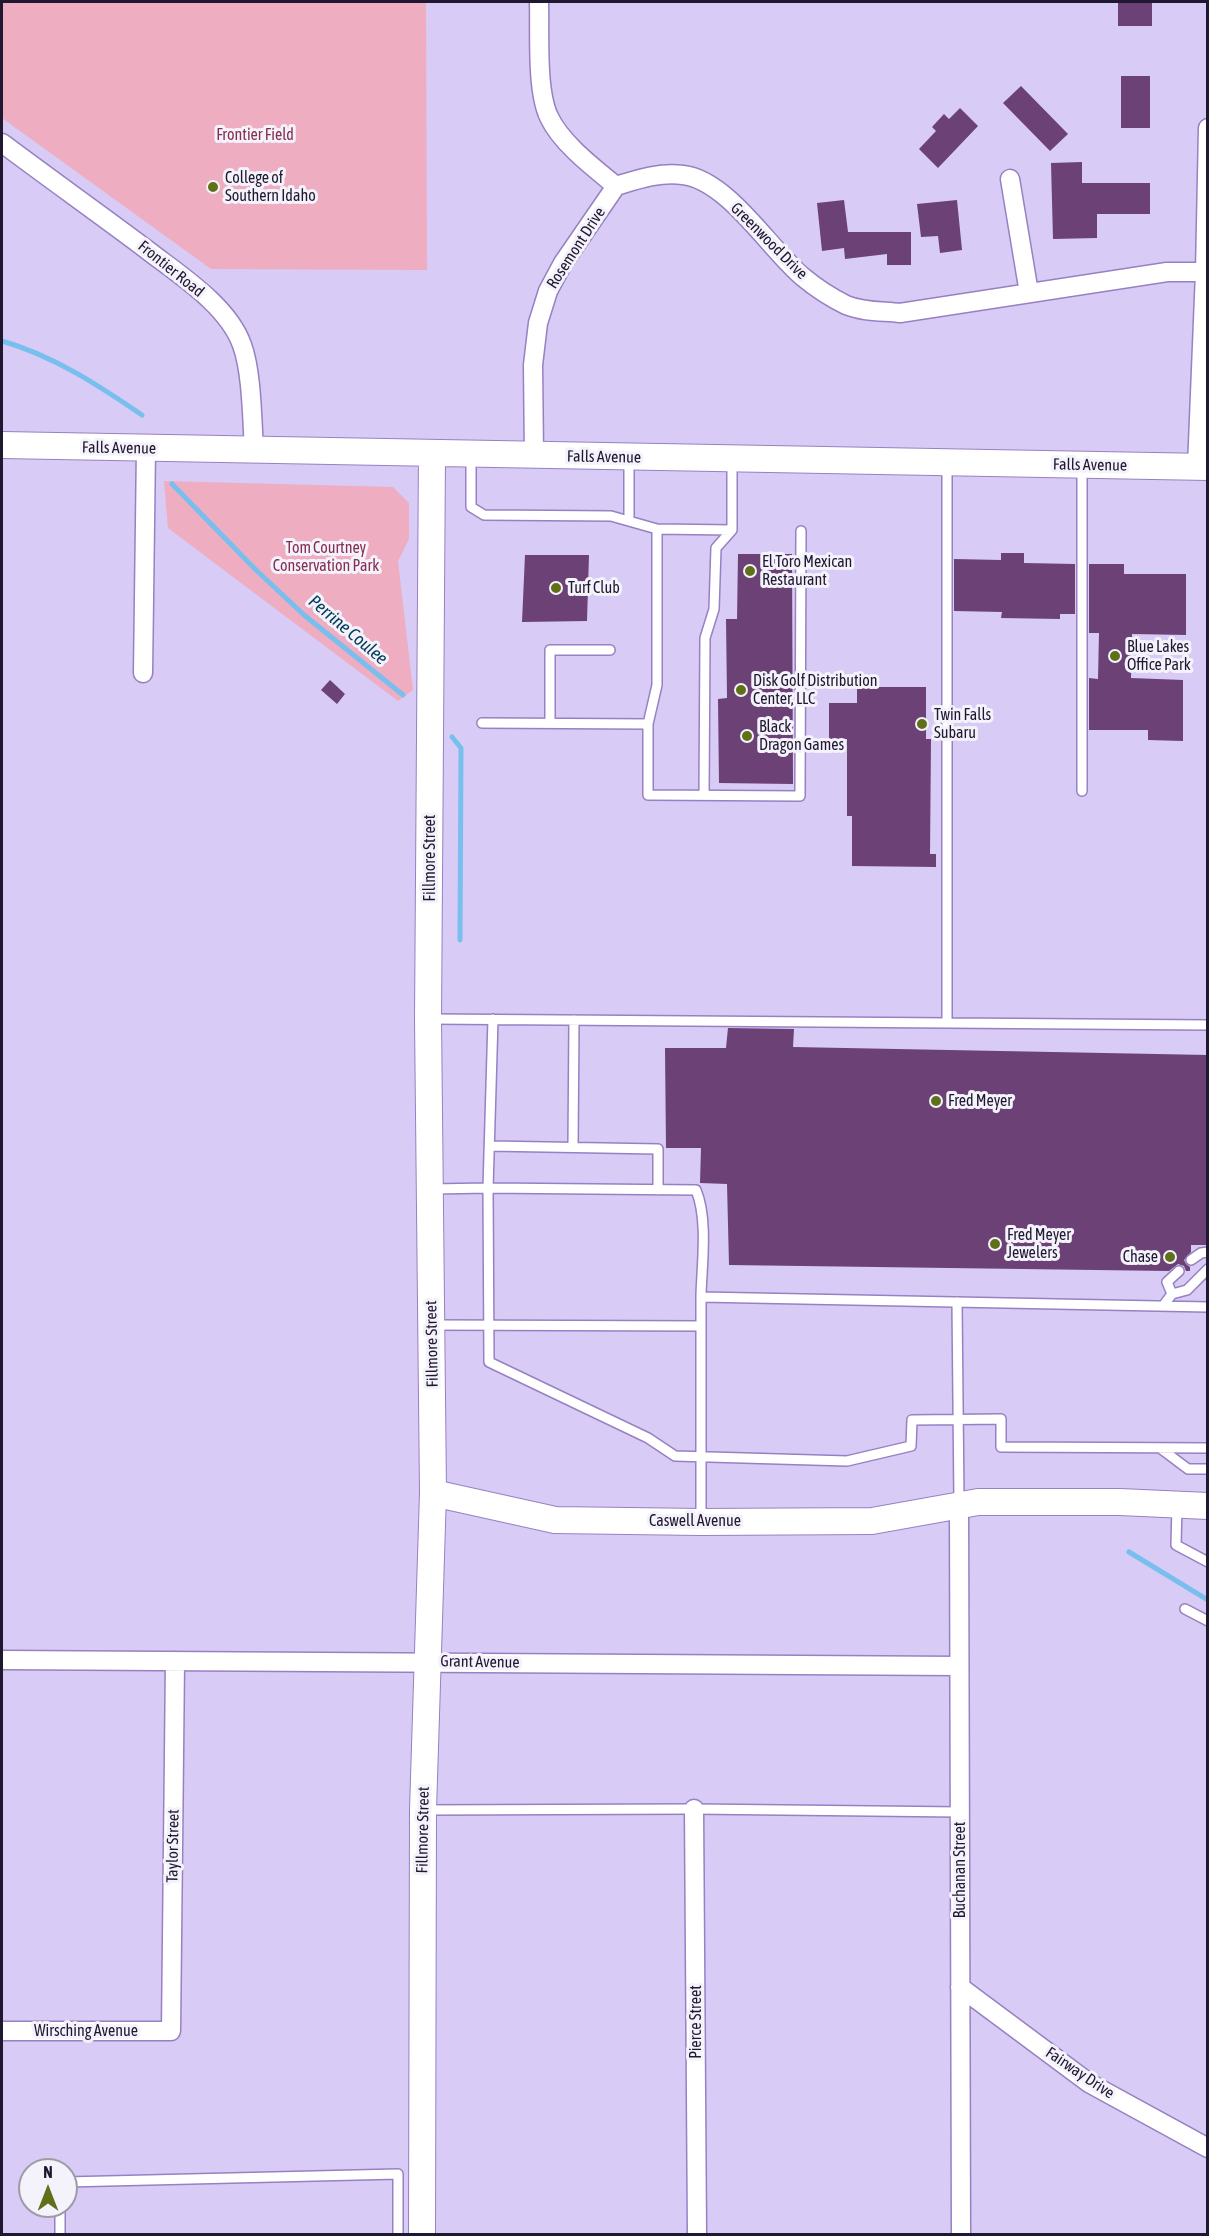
<!DOCTYPE html>
<style>
body{margin:0}
#map{position:relative;width:1209px;height:2236px;overflow:hidden;background:#d8cbf5;font-family:"Asap Condensed",sans-serif}
canvas{display:block}
.frame{position:absolute;inset:0;border:3px solid #201730;pointer-events:none}
.north{position:absolute;left:18px;top:2158px;width:60px;height:60px;box-sizing:border-box;background:#f4f2fa;border:2px solid #9f9aa9;border-radius:50%;rotate:0deg;font-size:16px;font-weight:700;line-height:24px;text-align:center;color:#201730}
.north::after{content:'';display:block;margin:auto;width:21px;height:27px;background:#606f1a;clip-path:polygon(50% 0,100% 100%,50% 72%,0 100%)}
</style>
<div id="map">
<canvas width="1209" height="2236"></canvas>
<div class="frame"></div>
<div class="north">N</div>
</div>
<script>
const g = document.querySelector('canvas').getContext('2d');
g.lineJoin = 'round';
function paint(path, color) {
  g.fillStyle = color;
  g.fill(path, 'evenodd');
}
function stroke(path, color, width, dash) {
  g.strokeStyle = color;
  g.lineWidth = width;
  g.lineCap = dash ? 'butt' : 'round';
  g.setLineDash(dash || []);
  g.stroke(path);
}
function drawText(font, color, halo, rows, align = 'center') {
  g.font = font + ' "Asap Condensed",sans-serif';
  g.lineWidth = 6;
  g.setLineDash([]);
  g.textBaseline = 'middle';
  g.strokeStyle = halo;
  g.fillStyle = color;
  for (const [text, x, y, turn = 0] of rows) {
    g.save();
    g.translate(x, y);
    g.rotate((+turn || 0) * Math.PI / 180);
    g.textAlign = isNaN(turn) ? turn : align;
    if (halo) g.strokeText(text, 0, 0);
    g.fillText(text, 0, 0);
    g.restore();
  }
}
const green = new Path2D(`
 M2 2H426L427 270 211 269 2 118Z
 M164 481 393 487 409 503V539L398 561 413 690 398 701 168 528Z`);
const stream = new Path2D(`
 M2 341C54 356 98 385 142 415
 M172 484 255 569 304 615 403 695
 M452 737 461 748 460 940
 M1129 1552 1208 1600`);
const building = new Path2D(`
 M1118 2H1152V26H1118Z
 M1121 76H1150V128H1121Z
 M1021 86 1068 134 1050 151 1003 103Z
 M960 108 978 126 938 168 919 149 936 131 932 127 944 114 949 119Z
 M1082 162V183H1150V214H1097V238L1053 239 1051 163Z
 M844 200 848 232H911V265H887V254L845 259 844 248 822 251 817 203Z
 M957 200 962 250 940 253 938 236 921 237 917 204Z
 M1001 553H1024V563L1075 564V614H1060V619L1001 618 1002 612 954 611V559L1001 560Z
 M738 554H792L793 784 719 783 718 699 727 698 726 619H737Z
 M525 555H589L587 621 522 622Z
 M1089 564H1124V574H1186V635L1132 634 1131 678 1183 680V741L1148 740V730H1089V678L1098 679 1099 633H1089Z
 M330 680 345 694 337 704 321 690Z
 M857 687H926V739H931L930 854H936V867L852 866V816H847V739H829V703H857Z
 M728 1028 794 1029 793 1047 1208 1055 1206 1245H1191V1252L1184 1260 1186 1264 1190 1267V1271H1186L1184 1266 1178 1264 1169 1271 729 1265 727 1184 700 1183 701 1148H666L665 1048H726Z`);
const lane = new Path2D(`
 M471 457V507L484 515 611 516 657 529 732 530
 M629 458V521
 M947 464V1023
 M482 723 648 724V795L800 796 801 531
 M550 723V650H610
 M648 724 657 685V529
 M1082 791V467
 M704 795 705 638 714 609 716 548 732 530V461
 M431 1019 1208 1025
 M490 1146 658 1149V1190
 M573 1147 574 1020
 M433 1189 488 1188 493 1019
 M1191 1260 1201 1253 1208 1252
 M1172 1294 1167 1282 1179 1271
 M701 1297 1208 1307
 M957 1302 959 1503
 M1163 1306 1172 1294 1187 1290 1208 1269
 M434 1325 701 1326
 M1160 1448 1188 1469H1208
 M1177 1506 1176 1545 1208 1562
 M701 1520C701 1445 701 1370 701 1295 702 1263 708 1219 696 1190L488 1188 489 1362 648 1438 675 1456 847 1461 911 1446 912 1420 1001 1419V1447L1208 1448
 M1185 1609 1208 1621
 M425 1810 694 1809 960 1812
 M66 2182 398 2174V2234
 M60 2206V2234`);
const street = new Path2D(`
 M539 2C540 32 536 90 549 117 561 143 594 168 616 186 639 179 659 172 683 175 728 180 771 251 803 277 815 287 832 298 846 305 863 312 882 311 900 313L1167 272H1205
 M2 143C50 179 98 213 146 249 178 274 228 305 242 345 252 372 252 420 254 450
 M1010 179 1029 293
 M534 456 533 365 538 323 548 291 563 263 616 186
 M1197 467 1205 272 1208 128
 M143 673 146 448
 M959 1505 961 2234
 M2 1660 959 1666
 M694 1809 697 2234
 M960 1987 1089 2083 1208 2148
 M2 2031H171L175 1661`);
const secondary = new Path2D(`
 M2 445 1208 467
 M433 1493 555 1520 701 1522 872 1521 978 1502H1120L1208 1506
 M422 2234 423 1810 433 1493 428 1019 432 454`);
const markers = [
 [213,187,6,"#606f1a"],
 [750,571,6,"#606f1a"],
 [556,588,6,"#606f1a"],
 [1115,656,6,"#606f1a"],
 [741,690,6,"#606f1a"],
 [922,724,6,"#606f1a"],
 [747,736,6,"#606f1a"],
 [936,1101,6,"#606f1a"],
 [995,1244,6,"#606f1a"],
 [1170,1257,6,"#606f1a"]
];
const parkNames = [
 ["Frontier Field",255,135],
 ["Tom Courtney",326,548],
 ["Conservation Park",326,566]
];
const poiNames = [
 ["College of",225,178],
 ["Southern Idaho",225,196],
 ["El Toro Mexican",762,562],
 ["Restaurant",762,580],
 ["Turf Club",568,588],
 ["Blue Lakes",1127,647],
 ["Office Park",1127,665],
 ["Disk Golf Distribution",753,681],
 ["Center, LLC",753,699],
 ["Twin Falls",934,715],
 ["Subaru",934,733],
 ["Black",759,727],
 ["Dragon Games",759,745],
 ["Fred Meyer",948,1101],
 ["Fred Meyer",1007,1235],
 ["Jewelers",1007,1253],
 ["Chase",1158,1257,"right"]
];
const streetNames = [
 ["Greenwood Drive",769,241,45],
 ["Rosemont Drive",576,248,-57],
 ["Frontier Road",171,269,39],
 ["Falls Avenue",119,448,1],
 ["Falls Avenue",604,457,1],
 ["Falls Avenue",1090,465,1],
 ["Fillmore Street",430,858,-90],
 ["Fillmore Street",432,1344,-91],
 ["Caswell Avenue",695,1521],
 ["Grant Avenue",480,1662,1],
 ["Fillmore Street",423,1830,-89],
 ["Taylor Street",173,1846,-89],
 ["Buchanan Street",960,1870,-90],
 ["Pierce Street",696,2022,-90],
 ["Wirsching Avenue",86,2031],
 ["Fairway Drive",1080,2073,34]
];
const waterNames = [
 ["Perrine Coulee",348,630,40]
];
paint(green, '#efadc1');
stroke(stream, '#79bfee', 5);
paint(building, '#6b4176');
stroke(lane, '#9781c2', 12);
stroke(street, '#9781c2', 21);
stroke(secondary, '#9781c2', 28);
stroke(lane, '#fff', 9);
stroke(street, '#fff', 18);
stroke(secondary, '#fff', 26);
for (const [x, y, r, color] of markers) {
  const dot = new Path2D();
  dot.arc(x, y, r, 0, 2 * Math.PI);
  g.fillStyle = color;
  g.fill(dot);
  stroke(dot, '#f4f2fa', 2);
}
drawText('16px', '#872d51', '#f4f2fa', parkNames);
drawText('16px', '#201730', '#f4f2fa', poiNames, 'left');
drawText('16px', '#201730', '#f4f2fa', streetNames);
drawText('italic 18px', '#003b5a', '#f4f2fa', waterNames);
</script>
